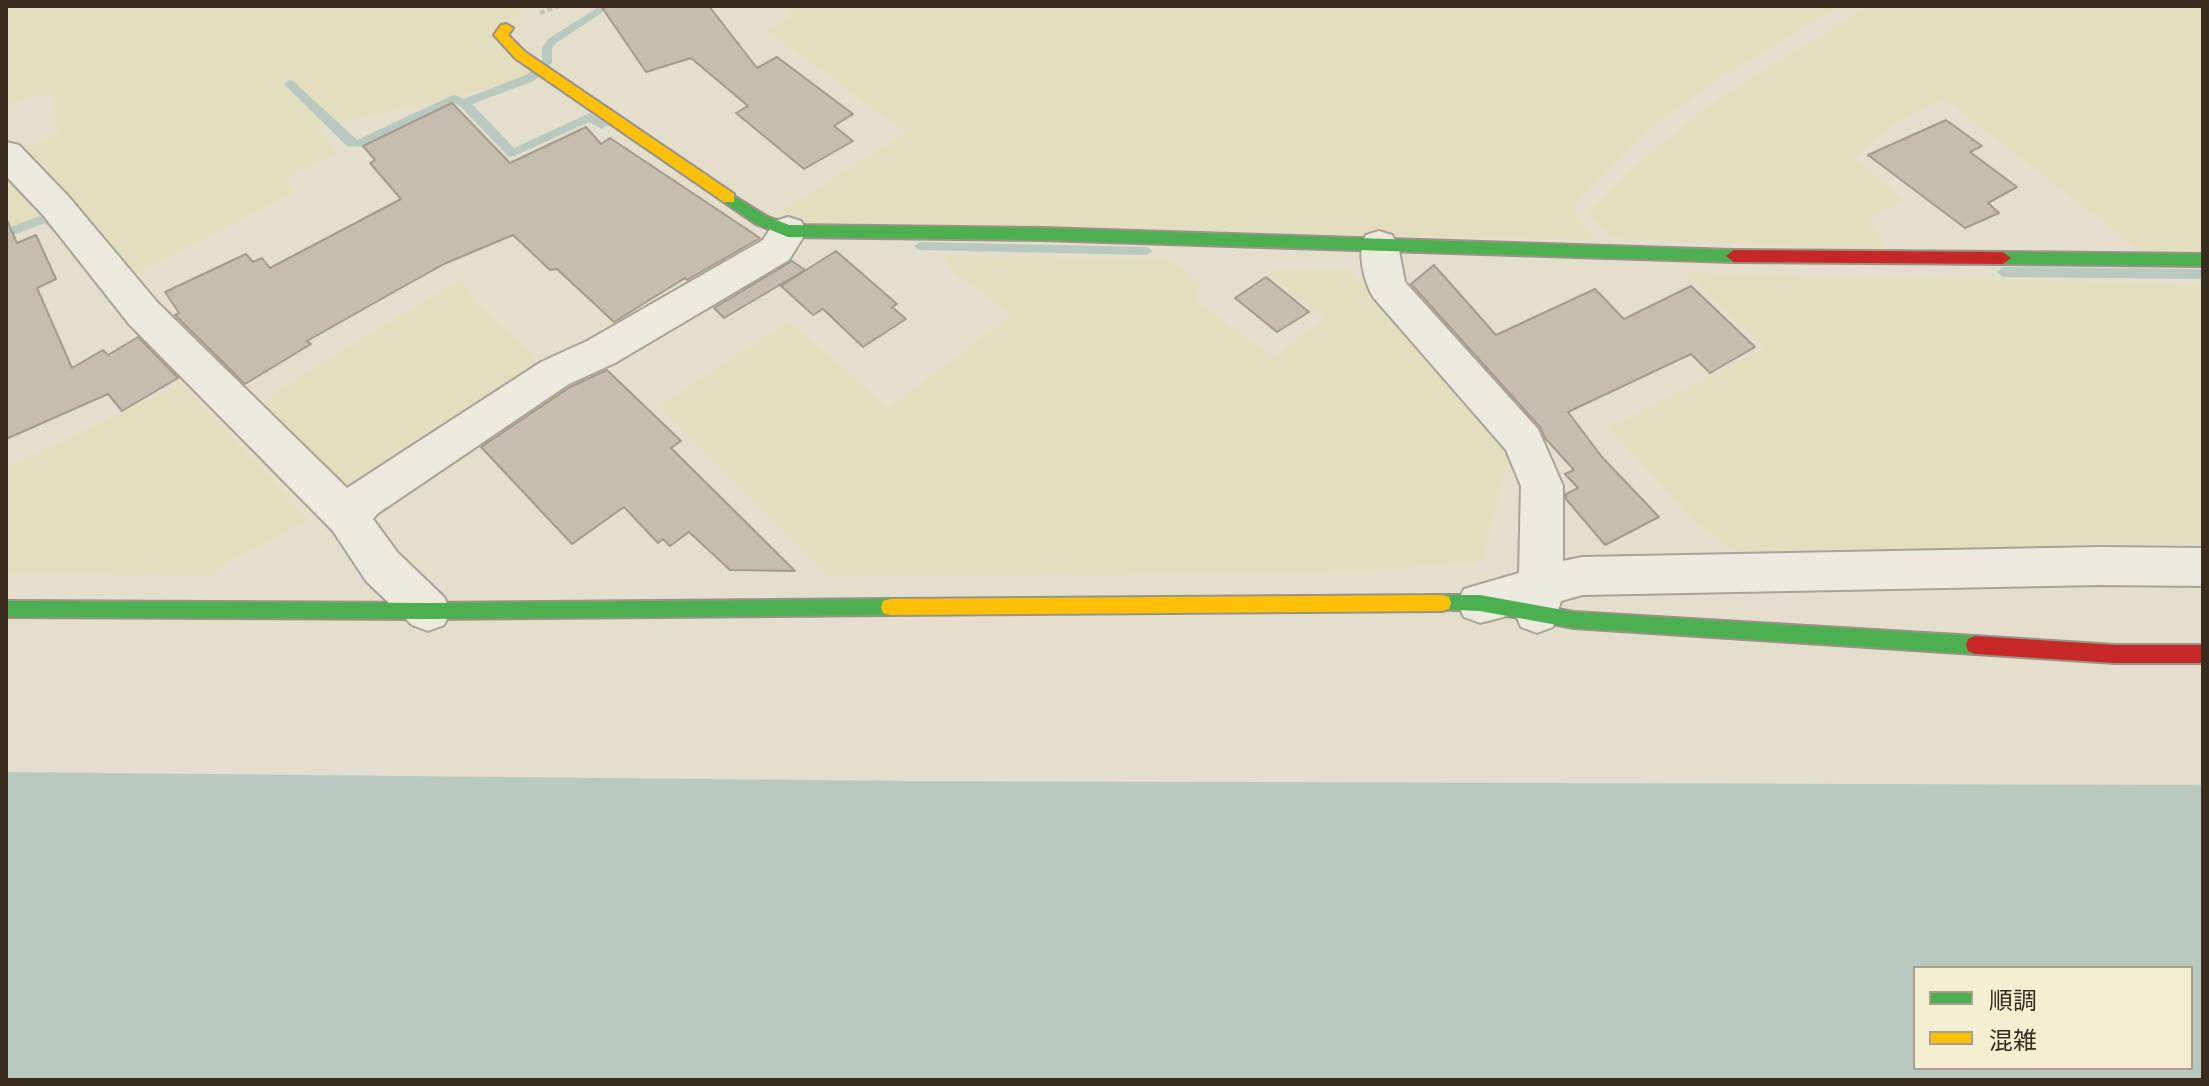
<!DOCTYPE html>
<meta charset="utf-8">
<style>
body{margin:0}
#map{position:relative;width:2209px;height:1086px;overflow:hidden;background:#e4dfcd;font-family:"Roboto Serif","Noto Sans JP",serif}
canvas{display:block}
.frame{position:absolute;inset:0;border:8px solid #372c1e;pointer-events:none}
.legend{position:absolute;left:1913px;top:966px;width:280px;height:104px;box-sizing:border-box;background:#f4eed3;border:2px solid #a8a08b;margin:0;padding:10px 14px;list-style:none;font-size:24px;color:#372c1e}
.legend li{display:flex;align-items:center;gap:16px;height:40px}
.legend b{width:40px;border:2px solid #a8a08b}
</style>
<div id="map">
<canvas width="2209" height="1086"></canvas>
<div class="frame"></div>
<ul class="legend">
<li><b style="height:10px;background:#4caf50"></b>順調</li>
<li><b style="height:10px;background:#ffc107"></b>混雑</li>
</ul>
</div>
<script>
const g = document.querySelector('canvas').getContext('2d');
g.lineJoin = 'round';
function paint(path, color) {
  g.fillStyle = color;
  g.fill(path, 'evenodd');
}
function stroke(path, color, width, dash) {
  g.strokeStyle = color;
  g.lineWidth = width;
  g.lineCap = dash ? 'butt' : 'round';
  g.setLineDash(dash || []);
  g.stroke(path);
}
const farmland = new Path2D(`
 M6 6H520L521 17 507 21 529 75 494 87 349 121 334 119 319 126 337 154 286 179 295 192 133 276 20 150 58 135 51 94 6 104Z
 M785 6H1842L1725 75 1648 130 1577 201 1574 213 1596 240 802 223 777 213 906 133 766 30 791 17Z
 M1868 6H2203V254L2143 253 1944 99 1895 123 1855 159 1905 200 1869 219 1888 251 1612 238 1588 213 1632 168 1717 99Z
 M6 170 44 214 6 229Z
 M945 256 1171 259 1201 284 1195 300 1274 357 1325 318 1271 276 1268 270 1352 269 1370 298 1500 434 1509 457 1483 562 1324 573 830 577 659 406 789 321 889 408 1011 315 956 274 946 263Z
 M1686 273 2203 284V544L1738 553 1695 522 1608 428 1764 348Z
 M460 279 477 302 536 358 530 367 338 490 264 414 268 401 284 386Z
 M182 384 310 520 223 565 216 576 6 573V467Z`);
const water = new Path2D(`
 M6 772 908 781 2203 785V1080H6ZM1915 968H2191V1068H1915Z`);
const stream = new Path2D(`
 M600 6H612L556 43 552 48V63L534 81 472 104 514 148 590 113 608 125 602 129 589 122 512 157 508 156 460 106 455 103 362 147 347 146 284 84 289 80 293 81 357 140 451 96 455 95 464 99 526 75 542 62V48L548 39Z
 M47 213 51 214 62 226V232H54L45 223 6 238V229Z
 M920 242 1147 247 1153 251 1147 255 920 250 914 246Z
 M2003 267 2203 269V279L2003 277 1997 272Z`);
const building = new Path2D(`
 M601 6H709L757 68 777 57 853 114 834 126 853 141 804 169 736 113 748 106 691 58 646 72Z
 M452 103 510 163 586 127 601 144 610 138 760 238 687 280 685 278 614 322 557 269 550 270 513 235 444 264 399 289 307 341 311 344 245 384 175 315 179 313 165 292 246 254 253 262 262 258 270 268 401 199 370 163 375 160 363 146Z
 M1946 120 1982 146 1970 152 2017 187 1988 203 1999 213 1965 228 1868 155Z
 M6 218 17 243 36 235 56 279 37 288 72 368 103 350 108 355 138 337 178 378 122 411 108 394 6 439Z
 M836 251 897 304 892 307 906 319 863 347 823 309 813 315 781 286Z
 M792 261 805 270 724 318 714 308Z
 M1434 265 1496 335 1595 289 1624 319 1691 286 1755 347 1710 373 1691 354 1568 412 1602 457 1659 517 1605 545 1566 499V494L1578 488 1565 474 1574 470 1545 438 1540 427 1411 284Z
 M1266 277 1309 312 1277 332 1235 298Z
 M607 370 681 441 671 448 795 571 730 570 689 532 670 546 663 539 658 543 624 507 572 544 481 447 570 387Z`);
const path = new Path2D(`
 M540 13 559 6`);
const street = new Path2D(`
 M6 142 19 145 69 197 157 302 347 488 541 362 587 341 763 240 775 221 788 217 801 221 807 231 789 260 615 363 569 384 377 514 373 519 398 553 444 597 451 611 444 625 428 631 412 625 366 581 333 531 129 324 43 215 6 176Z
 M1379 231 1392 235 1398 245 1405 282 1538 429 1563 486V561L1582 557 2100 547 2203 548V586L2100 585 1582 595 1561 601 1553 627 1537 633 1521 627 1515 614 1480 623 1464 617 1457 603 1464 589 1519 573 1521 486 1506 450 1373 297C1364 281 1356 252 1366 235Z`);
const fast = new Path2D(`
 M729 193 766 216 789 225 1042 228 1734 250 1742 256 1734 262 1042 240 788 237 756 224 724 202 722 198Z
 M2003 252 2203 254V266L2003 264 1995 258Z
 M1442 595H1480L1574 612 1975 636 1982 639 1984 645 1982 651 1975 654 1574 628 1480 611 1435 609 1433 603 1435 597Z
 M890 599 897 601 899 607 897 613 890 615 428 619 6 617V601L428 603Z`);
const slow = new Path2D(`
 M506 24 513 28 508 35 525 52 734 194V202H724L515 58 494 35 501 25Z
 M1442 595 1449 597 1451 603 1449 609 1442 611 890 615 883 613 881 607 883 601 890 599Z`);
const jam = new Path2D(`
 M1734 250 2003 252 2011 258 2003 264 1734 262 1726 256Z
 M1975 636 2115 645H2203V663H2115L1975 654 1968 651 1966 645 1968 639Z`);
paint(farmland, '#e3debe');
paint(water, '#b9c9c0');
paint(stream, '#b9c9c0');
paint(building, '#c7bdae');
stroke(building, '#a49b8d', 2);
stroke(street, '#a9a396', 4);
stroke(fast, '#989386', 4);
stroke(slow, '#989386', 4);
stroke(jam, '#989386', 4);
stroke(path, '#c4c0b5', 4, [5, 3]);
paint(street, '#ece9df');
paint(fast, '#4caf50');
paint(slow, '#ffc107');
paint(jam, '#c62828');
</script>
